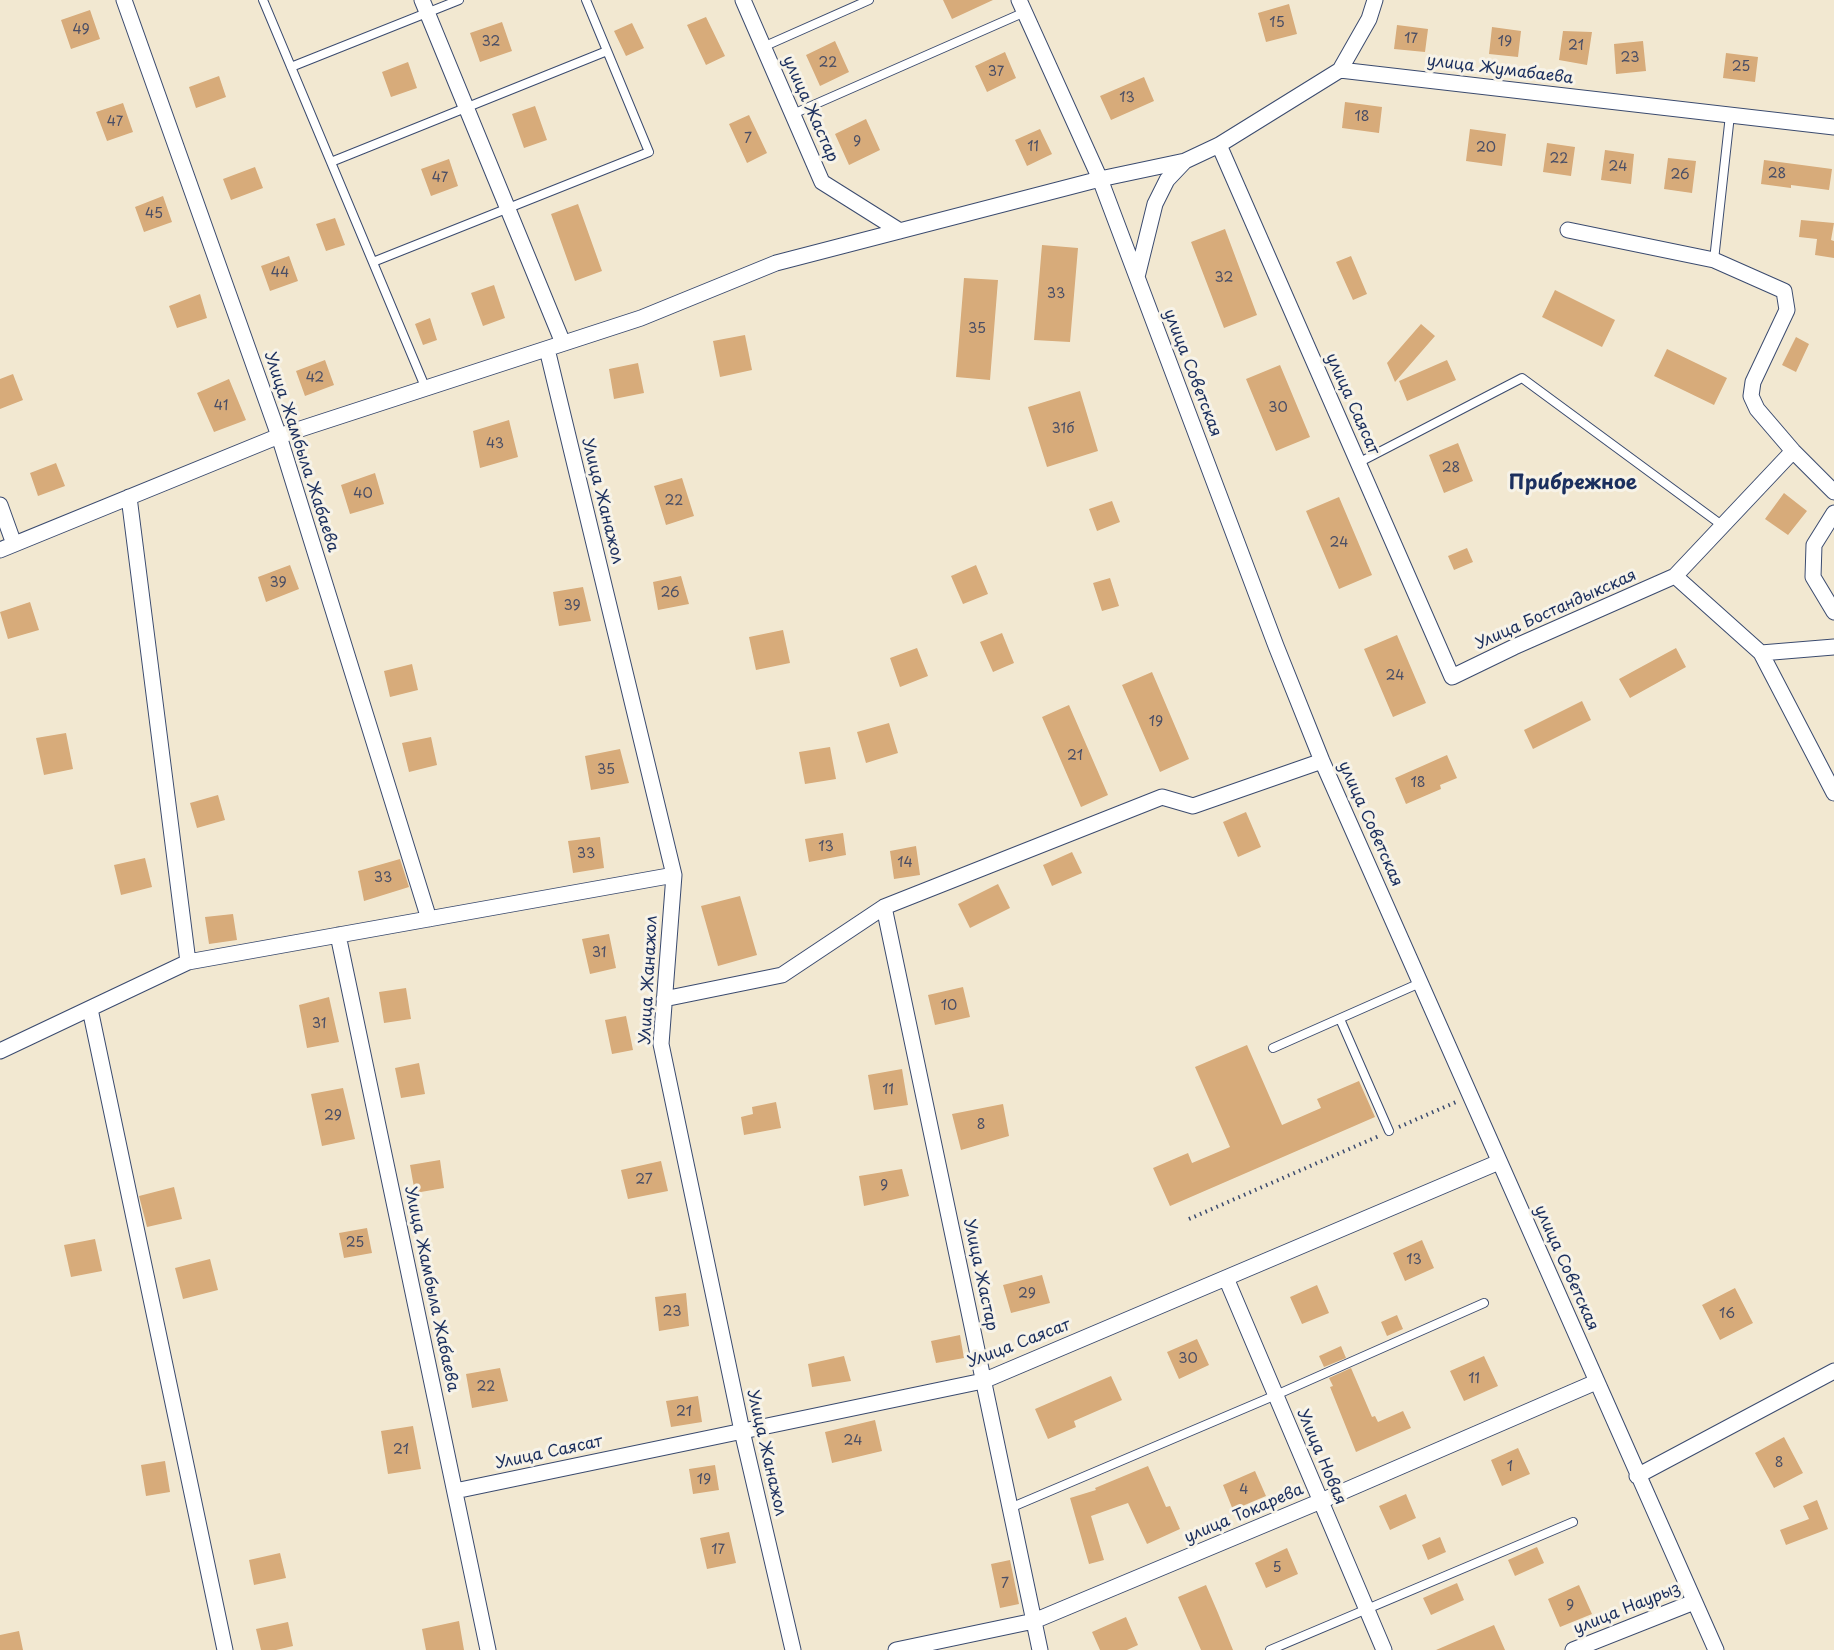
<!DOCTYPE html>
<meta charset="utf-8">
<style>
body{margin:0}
canvas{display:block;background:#f2e8d1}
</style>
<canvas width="1834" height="1650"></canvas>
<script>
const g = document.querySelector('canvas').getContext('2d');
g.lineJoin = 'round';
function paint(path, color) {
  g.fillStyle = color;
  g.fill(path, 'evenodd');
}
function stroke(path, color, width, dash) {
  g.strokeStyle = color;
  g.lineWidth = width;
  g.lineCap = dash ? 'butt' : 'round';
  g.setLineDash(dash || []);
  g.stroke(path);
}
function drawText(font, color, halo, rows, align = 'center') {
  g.font = font + ' "Playpen Sans",sans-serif';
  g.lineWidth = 6;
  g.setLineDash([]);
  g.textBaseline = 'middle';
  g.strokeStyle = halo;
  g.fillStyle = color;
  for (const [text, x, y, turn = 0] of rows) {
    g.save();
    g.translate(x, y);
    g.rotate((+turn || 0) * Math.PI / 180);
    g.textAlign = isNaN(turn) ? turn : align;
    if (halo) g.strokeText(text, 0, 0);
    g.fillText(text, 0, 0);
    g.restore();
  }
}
const building = new Path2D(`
 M943 0H993L952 19Z
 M1289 4 1297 34 1266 42 1258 13Z
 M90 10 100 39 71 49 61 20Z
 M706 17 725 56 706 65 687 25Z
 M502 22 512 51 480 62 470 33Z
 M632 23 644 48 626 56 614 31Z
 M1397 25 1428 29 1425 52 1394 49Z
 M1492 27 1521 31 1518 57 1489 54Z
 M1563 31 1592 32 1587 65 1559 60Z
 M835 41 849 72 820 86 806 55Z
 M1643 41 1646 71 1616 74 1614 44Z
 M1005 52 1016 78 987 92 975 66Z
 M1726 53 1758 57 1755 82 1723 78Z
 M408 62 417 88 391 97 382 72Z
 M219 76 226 97 196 108 189 87Z
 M1144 77 1154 101 1111 120 1100 96Z
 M1345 102 1382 107 1379 133 1342 128Z
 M123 103 133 132 107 141 96 112Z
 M535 106 547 140 524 148 512 114Z
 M749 115 767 153 747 163 729 124Z
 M866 119 880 150 849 165 835 134Z
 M1040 129 1052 154 1027 166 1015 140Z
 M1470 129 1506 134 1502 166 1466 161Z
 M1547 143 1575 147 1571 176 1543 172Z
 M1605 150 1634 154 1631 184 1601 180Z
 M1668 158 1696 161 1692 193 1664 189Z
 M449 159 458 186 431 196 421 169Z
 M1764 160 1832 169 1829 190 1791 185V188L1761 184Z
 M255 167 263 188 231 200 223 179Z
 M163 196 172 222 144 232 135 207Z
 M578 204 602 271 575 281 551 214Z
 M335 218 345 245 326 251 316 224Z
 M1801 220 1834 223 1831 240 1834 241V258L1815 255 1817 239 1799 237Z
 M1225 229 1257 315 1224 328 1191 242Z
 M1042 245 1078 248 1070 342 1034 340Z
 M289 256 298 281 270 291 261 266Z
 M1351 256 1367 294 1353 300 1336 262Z
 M964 278 998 280 990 380 956 377Z
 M494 285 505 318 483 326 471 293Z
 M1555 290 1615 320 1602 347 1542 317Z
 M200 294 207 318 177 328 169 306Z
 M430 318 437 340 423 345 415 324Z
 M1421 324 1435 336 1395 382 1387 363Z
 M745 335 752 370 720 377 713 341Z
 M1796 337 1809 344 1796 372 1782 365Z
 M1667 349 1727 378 1714 405 1654 376Z
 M325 360 334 385 305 396 296 371Z
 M1447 360 1456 380 1407 401 1399 381Z
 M638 363 644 393 614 399 609 369Z
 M1280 365 1310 437 1276 451 1246 379Z
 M13 374 23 400 0 409V379Z
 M229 379 246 420 214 432 197 393Z
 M1080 391 1098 451 1047 467 1028 407Z
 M509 420 518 457 480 468 473 431Z
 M1458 443 1473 481 1444 493 1429 455Z
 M56 463 65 486 38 496 30 473Z
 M375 473 384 504 350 514 341 485Z
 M682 478 694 516 666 525 654 486Z
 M1784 493 1807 511 1788 535 1765 519Z
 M1339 497 1372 575 1339 589 1306 511Z
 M1112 501 1120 522 1097 531 1089 509Z
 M1467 548 1473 562 1454 570 1448 556Z
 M290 565 299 589 266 602 258 577Z
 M976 565 988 594 963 604 951 576Z
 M681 576 689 604 658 610 653 582Z
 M1110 578 1119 606 1102 611 1093 583Z
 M583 587 591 621 559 626 553 592Z
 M30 602 39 630 8 639 0 612Z
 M783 630 790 663 756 670 749 637Z
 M1002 633 1014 663 993 672 980 642Z
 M1397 635 1426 703 1393 717 1364 649Z
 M917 648 928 676 900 687 890 658Z
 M1676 648 1686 667 1630 698 1619 679Z
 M412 664 418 690 390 697 384 671Z
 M1152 672 1189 759 1160 772 1122 685Z
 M1582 701 1591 720 1533 749 1524 730Z
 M1069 705 1108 795 1081 807 1042 717Z
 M889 723 898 753 866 763 857 732Z
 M66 733 73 769 44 775 36 738Z
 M431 737 437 765 409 772 402 743Z
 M830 747 836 779 805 784 799 752Z
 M620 749 629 783 591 790 585 756Z
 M1447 755 1457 778 1440 785 1441 789 1406 804 1395 778Z
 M218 795 225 820 197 828 190 803Z
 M1246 812 1261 847 1238 857 1223 822Z
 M843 833 846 855 809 862 805 839Z
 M600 837 604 868 573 873 568 841Z
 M916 846 920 875 894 879 890 851Z
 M1072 852 1082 873 1052 886 1043 865Z
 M145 858 152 887 121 895 114 865Z
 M400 859 409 887 364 901 358 871Z
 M998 884 1010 908 970 928 958 904Z
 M740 896 757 955 718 966 701 906Z
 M233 914 237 940 209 944 205 917Z
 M609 934 616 968 590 974 582 939Z
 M963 987 970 1017 935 1025 928 995Z
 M406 988 411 1019 384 1023 379 992Z
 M329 997 339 1042 307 1048 299 1005Z
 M626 1016 633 1050 612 1054 605 1020Z
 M1247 1045 1282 1125 1321 1108 1317 1099 1359 1081 1375 1117 1170 1206 1153 1168 1188 1153 1192 1163 1230 1147 1195 1067Z
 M419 1063 425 1094 401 1098 395 1068Z
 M902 1069 908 1105 874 1110 868 1075Z
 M343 1088 355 1139 322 1146 311 1094Z
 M776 1102 781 1128 744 1135 741 1117 753 1114 752 1107Z
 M1003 1104 1009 1136 961 1150 952 1114Z
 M440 1160 444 1188 415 1193 410 1165Z
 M661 1161 668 1191 628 1199 621 1170Z
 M902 1169 909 1196 864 1206 859 1176Z
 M174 1187 182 1219 147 1227 139 1196Z
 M367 1228 372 1253 344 1258 339 1233Z
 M95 1239 102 1271 71 1277 64 1245Z
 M1422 1240 1434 1268 1405 1281 1393 1253Z
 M210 1259 218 1290 183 1299 175 1268Z
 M1042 1275 1050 1303 1011 1313 1003 1285Z
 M1317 1285 1329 1313 1302 1324 1290 1297Z
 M1735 1288 1753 1323 1720 1340 1702 1305Z
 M686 1293 689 1326 659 1331 655 1297Z
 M1397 1315 1403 1329 1387 1336 1381 1322Z
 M960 1335 964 1358 936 1363 931 1341Z
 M1197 1339 1209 1365 1179 1379 1167 1352Z
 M1341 1346 1346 1358 1324 1367 1319 1356Z
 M844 1356 851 1381 812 1387 808 1364Z
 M1484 1356 1498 1386 1464 1401 1450 1371Z
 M500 1368 508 1401 472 1408 466 1374Z
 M1351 1368 1372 1417 1375 1416 1378 1422 1403 1411 1411 1428 1356 1452 1330 1387 1333 1386 1329 1378Z
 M1111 1376 1122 1400 1074 1421 1076 1427 1048 1439 1035 1409Z
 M698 1396 702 1422 671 1427 666 1401Z
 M875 1420 882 1451 832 1463 825 1432Z
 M413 1426 421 1469 388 1474 381 1431Z
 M1784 1437 1803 1473 1774 1488 1755 1453Z
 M1518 1448 1530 1474 1502 1486 1491 1460Z
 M165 1461 170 1492 146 1496 141 1465Z
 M715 1465 719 1490 693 1494 689 1469Z
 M1148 1466 1166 1507 1170 1506 1180 1529 1147 1544 1128 1503 1091 1516 1104 1560 1089 1564 1070 1498 1096 1490 1095 1488Z
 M1255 1471 1266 1496 1233 1510 1223 1485Z
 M1406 1494 1416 1518 1390 1530 1379 1506Z
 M1817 1500 1828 1529 1786 1545 1780 1530 1809 1519 1803 1506Z
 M729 1532 736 1563 707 1569 700 1538Z
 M1440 1537 1446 1552 1428 1560 1422 1545Z
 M1537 1547 1544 1563 1515 1576 1508 1560Z
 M1287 1548 1298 1574 1266 1588 1255 1563Z
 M280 1553 286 1578 254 1585 249 1560Z
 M1010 1560 1019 1604 1000 1608 991 1564Z
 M1457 1583 1464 1600 1431 1615 1423 1598Z
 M1206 1585 1218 1613 1233 1650H1201L1178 1597Z
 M1579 1585 1592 1614 1560 1627 1548 1599Z
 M1126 1617 1138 1645 1127 1650H1100L1092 1632Z
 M459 1621 464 1650H426L422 1629Z
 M288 1622 293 1646 276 1650H261L256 1629Z
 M1494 1625 1505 1650H1436Z
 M19 1631 23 1650H0V1635Z`);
const path = new Path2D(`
 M1399 1127 1456 1102
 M1189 1219 1379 1136`);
const service = new Path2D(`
 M263 0 426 389
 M763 47 869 0
 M291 67 459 0
 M793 114 1025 12
 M331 162 607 51
 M1714 260 1730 115
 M373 262 649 152 586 0
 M1358 463 1522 378 1723 526
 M1340 1019 1389 1131
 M1273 1048 1420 983
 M1010 1508 1276 1395 1484 1303
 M1270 1650 1573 1522`);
const minor = new Path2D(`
 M124 0 279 436 429 919
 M422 0 563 343
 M743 0 822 182 900 231
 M1019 0 1100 179 1276 646 1322 761 1716 1650
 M1340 70 1369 19 1375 0
 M1219 145 1452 677 1514 647 1675 576 1793 451
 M1568 230 1714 260 1784 291 1787 310 1753 382 1751 396 1757 409 1793 451 1834 492
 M1137 277 1155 204 1167 180 1185 161
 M547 349 674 875 661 1044 742 1431 793 1650
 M129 497 188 962
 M0 505 14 544
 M1834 513 1814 545 1813 577 1834 612
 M0 550 279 436 641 318 776 263 1100 179 1185 161 1219 145 1340 70 1834 127
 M1675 576 1761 653 1834 793
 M1761 653 1834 647
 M884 907 1040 1650
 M338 935 488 1650
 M664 999 782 975 884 907 1162 797 1193 806 1322 761
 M90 1009 225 1650
 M0 1051 188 962 674 875
 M1226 1278 1384 1650
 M1637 1476 1834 1371
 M455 1491 983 1381 1499 1162
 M896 1650 1034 1621 1321 1501 1596 1382
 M1573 1650 1694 1602`);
const numberNames = [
 ["15",1277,23],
 ["49",81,30],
 ["17",1411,39],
 ["32",491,42],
 ["19",1505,42],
 ["21",1576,46],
 ["23",1630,58],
 ["22",828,63],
 ["25",1741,67],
 ["37",996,72],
 ["13",1127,98],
 ["18",1362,117],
 ["47",115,122],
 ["7",748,139],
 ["9",857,142],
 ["11",1033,147],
 ["20",1486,148],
 ["22",1559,159],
 ["24",1618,167],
 ["28",1777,174],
 ["26",1680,175],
 ["47",440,178],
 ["45",154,214],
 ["44",280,273],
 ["32",1224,278],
 ["33",1056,294],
 ["35",977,329],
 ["42",315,378],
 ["41",221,406],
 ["30",1278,408],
 ["31б",1063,429],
 ["43",495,444],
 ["28",1451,468],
 ["40",363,494],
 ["22",674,501],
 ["24",1339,543],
 ["39",278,583],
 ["26",670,593],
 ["39",572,606],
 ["24",1395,676],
 ["19",1156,722],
 ["21",1075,756],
 ["35",606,770],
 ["18",1418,783],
 ["13",826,847],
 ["33",586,854],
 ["14",905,863],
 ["33",383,878],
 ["31",599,953],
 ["10",949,1006],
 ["31",319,1024],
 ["11",888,1090],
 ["29",333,1116],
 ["8",981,1125],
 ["27",644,1180],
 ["9",884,1186],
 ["25",355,1243],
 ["13",1414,1260],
 ["29",1027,1294],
 ["23",672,1312],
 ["16",1727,1314],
 ["30",1188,1359],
 ["11",1474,1379],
 ["22",486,1387],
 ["21",684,1412],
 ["24",853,1441],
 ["21",401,1450],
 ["8",1779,1463],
 ["1",1510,1467],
 ["19",704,1480],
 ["4",1244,1490],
 ["17",718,1550],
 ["5",1277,1568],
 ["7",1005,1584],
 ["9",1570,1606]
];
const streetNames = [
 ["улица Жумабаева",1500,70,7],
 ["улица Жастар",810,109,66],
 ["улица Советская",1192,373,69],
 ["улица Саясат",1352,404,66],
 ["Улица Жамбыла Жабаева",301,452,72],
 ["Улица Жанажол",602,501,76],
 ["Улица Бостандыкская",1556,610,-24],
 ["улица Советская",1370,824,66],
 ["Улица Жанажол",649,980,-87],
 ["улица Советская",1566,1268,66],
 ["Улица Жастар",980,1275,78],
 ["Улица Жамбыла Жабаева",431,1289,78],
 ["Улица Саясат",1019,1344,-21],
 ["Улица Саясат",549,1453,-12],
 ["Улица Жанажол",766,1453,77],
 ["Улица Новая",1321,1457,67],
 ["улица Токарева",1244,1514,-23],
 ["улица Наурыз",1627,1609,-22]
];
const quarterNames = [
 ["Прибрежное",1573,483]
];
paint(building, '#d7ab7a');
stroke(service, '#3b4b6f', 10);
stroke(minor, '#3b4b6f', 17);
stroke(path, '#3b4b6f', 4, [1.5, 4.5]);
stroke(service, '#fff', 8);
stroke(minor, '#fff', 15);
drawText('14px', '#4a4e65', null, numberNames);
drawText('16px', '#1b2f5e', '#f7f3e8', streetNames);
drawText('bold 20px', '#1b2f5e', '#f7f3e8', quarterNames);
</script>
